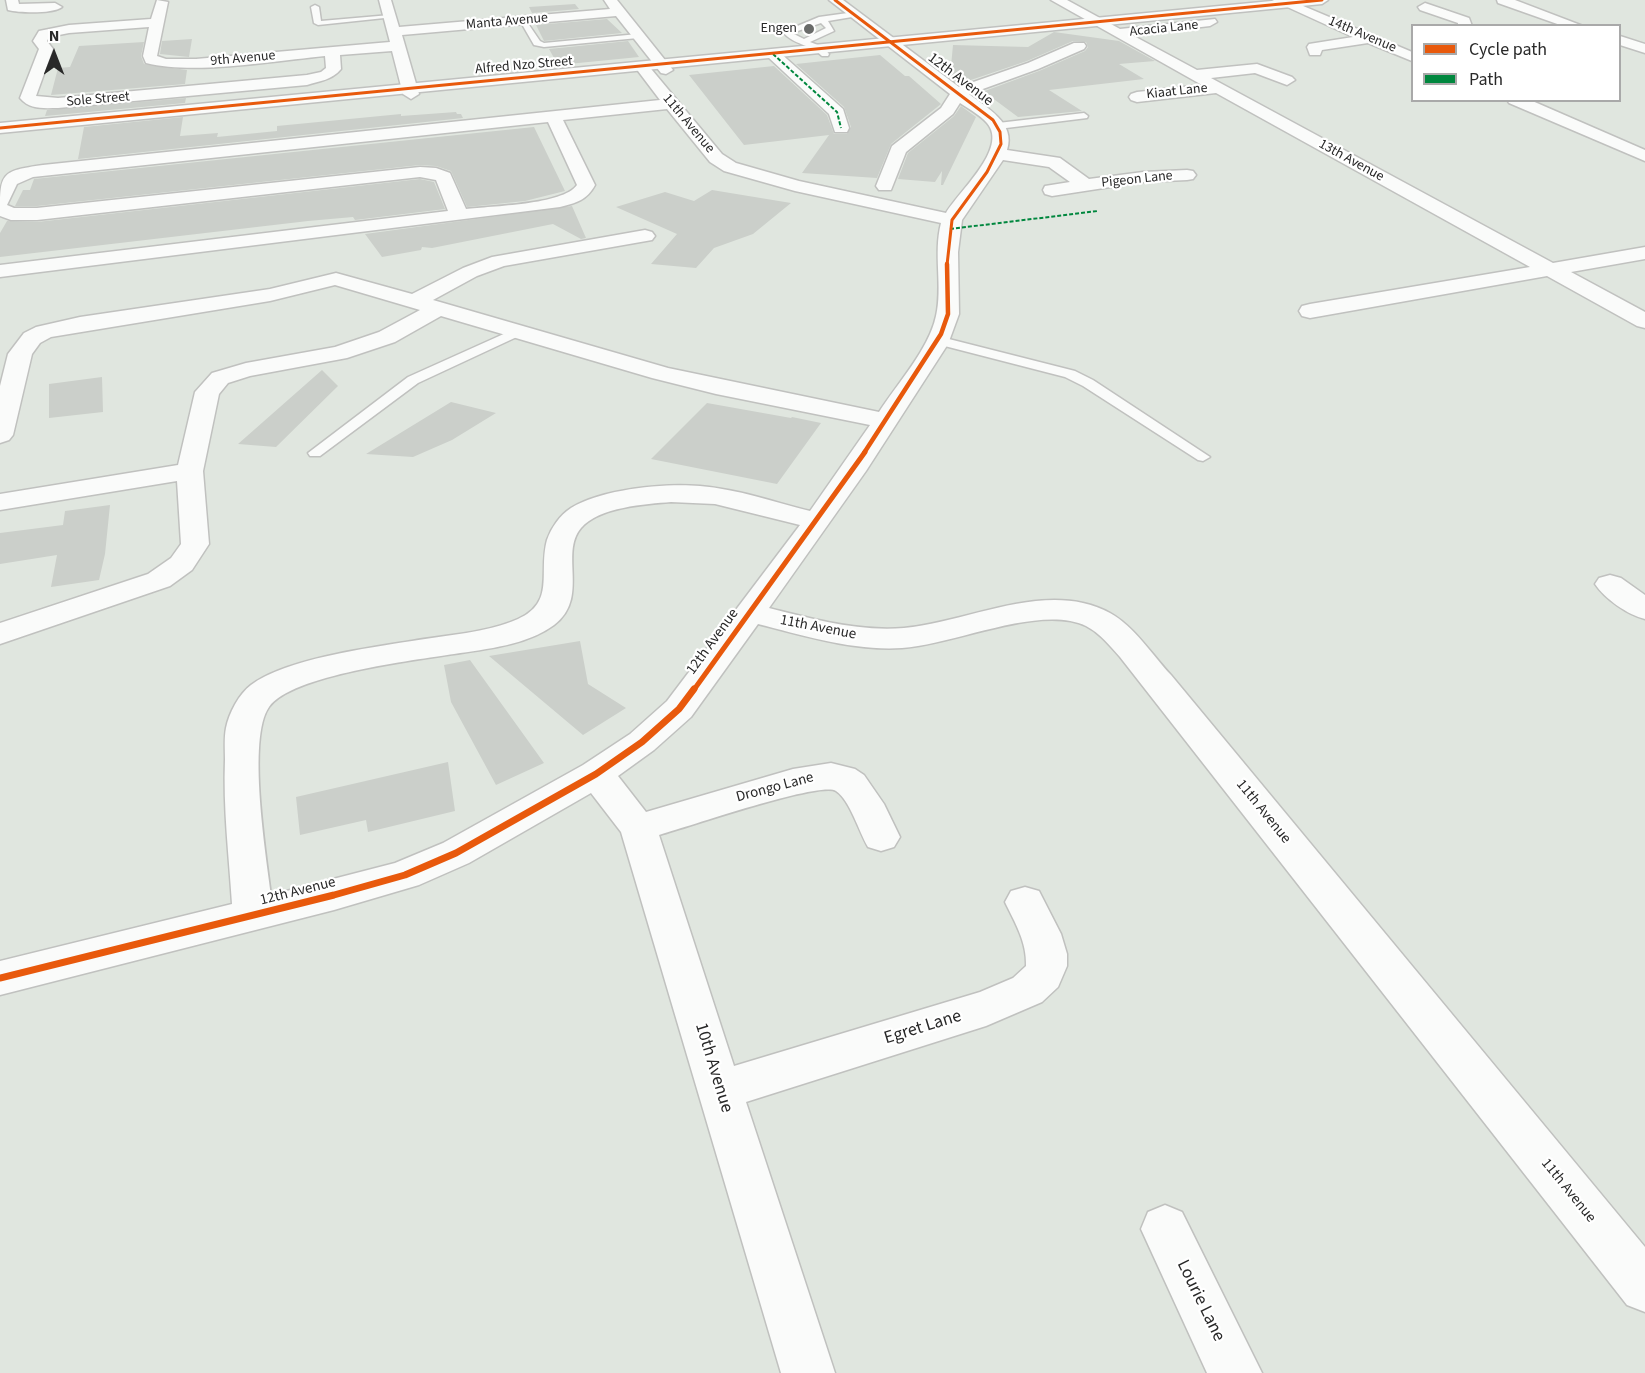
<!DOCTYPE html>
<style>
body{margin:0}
#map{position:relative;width:1645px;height:1373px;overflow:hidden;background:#e0e6df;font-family:"Source Sans 3",sans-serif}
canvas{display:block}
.legend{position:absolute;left:1411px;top:24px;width:210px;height:78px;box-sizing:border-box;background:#fff;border:2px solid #a9a9a9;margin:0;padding:8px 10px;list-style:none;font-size:18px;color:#292929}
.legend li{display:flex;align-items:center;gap:12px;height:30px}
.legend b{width:30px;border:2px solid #a9a9a9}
.north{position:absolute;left:24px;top:24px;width:60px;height:60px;-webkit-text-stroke:4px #fff;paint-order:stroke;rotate:0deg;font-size:16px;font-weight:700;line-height:24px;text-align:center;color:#292929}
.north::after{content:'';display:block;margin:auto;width:21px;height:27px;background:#292929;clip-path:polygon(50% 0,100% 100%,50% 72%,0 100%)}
</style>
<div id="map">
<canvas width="1645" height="1373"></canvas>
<ul class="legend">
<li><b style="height:8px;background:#e8590c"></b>Cycle path</li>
<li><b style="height:8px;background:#00873e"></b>Path</li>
</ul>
<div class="north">N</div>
</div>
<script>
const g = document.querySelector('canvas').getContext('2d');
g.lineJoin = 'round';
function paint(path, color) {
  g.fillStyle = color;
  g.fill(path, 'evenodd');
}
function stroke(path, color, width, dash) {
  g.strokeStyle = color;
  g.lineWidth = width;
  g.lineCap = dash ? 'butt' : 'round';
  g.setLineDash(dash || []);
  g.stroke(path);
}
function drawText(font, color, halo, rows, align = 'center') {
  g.font = font + ' "Source Sans 3",sans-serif';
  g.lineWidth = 4.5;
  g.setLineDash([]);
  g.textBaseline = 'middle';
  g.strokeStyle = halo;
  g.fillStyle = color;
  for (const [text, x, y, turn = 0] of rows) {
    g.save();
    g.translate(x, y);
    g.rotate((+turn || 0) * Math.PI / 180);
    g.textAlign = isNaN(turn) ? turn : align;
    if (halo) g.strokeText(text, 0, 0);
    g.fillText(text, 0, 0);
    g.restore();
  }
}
const building = new Path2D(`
 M575 4 579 9 532 13 529 7Z
 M607 19 622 33 544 41 536 25Z
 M1054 32 1119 41 1155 61 1119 64 1144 79 1049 90 1082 111 1018 117 987 94 984 102 974 95 1039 71 1085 51 1088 47 1086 42 1073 41 1027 61 959 84 950 77 953 45 1028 47Z
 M192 39 189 57 160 54 162 41Z
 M628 41 639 57 558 65 549 49Z
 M144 42 141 56 144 64 187 70 185 84 51 95 58 68 70 67 79 46Z
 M880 55 905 76H909L941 104 891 144 877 178 802 173 829 135 744 145 689 75 774 66 827 115 834 134H847L851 127 844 107 796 64Z
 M186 98 185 103 45 116 47 110Z
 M961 106 976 117 943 185H941L942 171 935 182 898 179 908 153 954 116Z
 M456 112 457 114H461L463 118 78 159 84 127 183 117 180 136 218 133 217 137 277 131V126L401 114V116Z
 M534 127 565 191 525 201 467 207 451 171 436 166 420 165 37 206H15L23 190H30L34 179Z
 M420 179 434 182 445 209 355 220 353 217 308 221 0 257V233L7 221 37 222Z
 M712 190 791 203 753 234 714 248 696 268 651 264 677 234 616 207 665 192 694 201Z
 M572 206 586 238 581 239 553 224 432 248 422 247 421 250 382 257 365 234Z
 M322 370 338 386 276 447 238 444Z
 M102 377 103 412 49 418V384Z
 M451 402 496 413 452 440 413 457 366 454Z
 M707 403 791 418 792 417 821 423 777 484 651 459Z
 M110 505 105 554 99 580 51 587 57 555 0 564V533L63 525 65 511Z
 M580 641 588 684 626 708 583 735 489 656Z
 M470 660 544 763 496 785 451 702 444 665Z
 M448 762 455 811 368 832 366 820 300 835 296 797Z`);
const lane = new Path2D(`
 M315 5 319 7 321 21 390 15 394 17 318 25 314 23 311 7Z
 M855 12 858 16 828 21 834 31 810 42 823 47 829 54 828 56H822C811 44 793 45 783 32L819 17ZM821 23 826 28 804 39 792 33Z
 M519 19H525L540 41 544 43 638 34 642 36 638 38 544 47 534 45Z
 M1084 113 1088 116 1087 118 998 129 993 126 998 123Z
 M517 328 523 332 521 335 418 383 320 456H310L308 453 408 377Z
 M937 336 1075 371 1093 380 1210 457 1203 461 1198 460 1083 386 1065 377 933 343 931 340 933 337Z`);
const street = new Path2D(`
 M6 0H18L19 4 55 3 62 7C53 14 20 13 8 10Z
 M157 0 168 2 157 56 166 59H196L390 42 379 0H391L399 27 610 9 604 0H617L673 70 666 74 661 73 616 16 402 35 419 94 411 99 403 94 392 51 340 55 341 69C332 80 320 81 307 85L58 108C44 108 30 110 20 98L39 49 33 41 39 31 69 25 151 19ZM149 27 143 56 146 63C194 75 274 61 325 56L326 68 321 72 307 75 58 98 36 96 53 49 47 41 49 37 69 33Z
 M829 0H843L959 87 1028 63 1074 43H1084L1086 46 1084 49 1038 69 969 94C987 108 1016 123 1007 150L1060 158 1089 179 1143 172 1187 170 1193 171 1196 175 1193 179 1187 180 1143 182 1052 196 1045 194 1043 190 1045 186 1070 182 1049 167 1003 160 962 220 958 252 959 314 948 344 866 471 769 608C813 619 859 632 904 628 970 622 1047 579 1110 613 1135 627 1152 655 1171 675L1645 1247V1312L1627 1305 1120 657C1110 646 1100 633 1086 626 1040 604 953 645 902 648 853 651 805 636 758 624L691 717 654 750 618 776 646 812 793 769 831 763 855 769 864 775 884 804 900 837 894 847 881 851 868 847C859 832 850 800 836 791 820 781 685 828 659 835L734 1066 980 992 1013 978 1026 966C1027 942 1015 923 1005 902L1011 891 1025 887 1039 891 1061 934 1067 954V966L1058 987 1042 1002 986 1026 746 1102 835 1373H781L621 832 591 793 469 863 419 885 334 910 0 995V961L232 904C229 856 223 808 225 759 225 749 224 738 226 728 229 713 239 694 251 685 285 659 368 648 412 641 447 635 486 633 518 619 556 602 538 572 547 540 551 528 560 515 571 508 602 489 664 483 700 486 737 489 774 502 810 511L870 425 716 394 652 378 441 316 395 342 347 358 250 376 228 383 219 394 203 471 209 544 192 570 170 586 0 644V623L148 574 171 558 181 544 177 481 0 510V494L178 465 195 392 212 373 246 363 335 347 379 332 420 310 335 285 270 301 51 337 40 343 32 354 13 435 9 440 0 443V386L8 354 24 333 36 327 80 317 270 289 336 273 412 294 463 268 492 257 645 230 652 232 655 236 652 240 504 266 477 276 433 300 668 368 879 412C897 384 929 349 936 316 943 287 933 254 941 223L795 191 724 171 710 162 667 109 563 120 595 185C587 200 576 203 560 207L0 277V265L448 211 436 180 420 177 37 220H11L0 216C0 173 0 171 43 165L660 100 635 67 642 63 647 64 722 154 736 163 799 181 946 213C958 192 1009 148 987 123 980 115 969 109 960 103L953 114 906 152 891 190H879L876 186 892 146 941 108 950 94ZM548 122 577 185C563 205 491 206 466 209L450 173 436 168 420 167 37 208H14L7 205 17 184 33 177ZM671 502 715 504 800 525 667 701 630 734 583 765 443 843 395 863 271 895C266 855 247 738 269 707 291 675 415 660 454 654 487 649 527 645 554 625 590 598 559 554 581 528 599 507 646 504 671 502Z
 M1051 0H1067L1120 29 1215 19 1217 22 1210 26 1132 35 1197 70 1257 64 1292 77 1295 80 1287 85 1255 73 1211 78 1553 263 1645 247V259L1571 272 1645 312V328L1637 326 1547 276 1310 318 1302 316 1299 311 1302 306 1310 304 1530 267 1216 93 1137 102 1131 100 1129 97 1131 94 1137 92 1202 85Z
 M1272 0H1289L1412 52V61L1368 43 1322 50 1320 55H1310L1307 47 1309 44 1353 37Z
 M1497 0H1515L1583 26H1563L1498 3Z
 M1425 3 1469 18 1472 26H1458V23L1420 10 1418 7Z
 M1620 36 1645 44V53L1620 45Z
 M773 50 778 51 843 109 849 128 847 132H835L829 114 768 57 766 54 768 51Z
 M1507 100H1530L1645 150V161L1509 103Z
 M1610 575 1621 578 1645 595V619C1628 615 1605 599 1595 584L1599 578Z
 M1165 1205 1182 1212 1262 1373H1207L1141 1229 1148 1212Z`);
const secondary = new Path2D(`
 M1282 0H1328L1322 4 0 133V123Z`);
const quiet = new Path2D(`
 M773 54 837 112 841 128
 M950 229 1098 211`);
const cyclewayFar3 = new Path2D(`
 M835 0 993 120 1000 132 1001 144 987 172 952 220 947 265
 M0 128 1322 0`);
const cyclewayFar2 = new Path2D(`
 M864 453 941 334 948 314 947 264`);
const cyclewayFar1 = new Path2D(`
 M693 691 865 452`);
const cycleway = new Path2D(`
 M0 978 334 895 405 875 456 853 596 774 642 742 679 709 694 689`);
const markers = [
 [809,29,6,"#696b69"]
];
const farStreetnames = [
 ["Manta Avenue",507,22,-5],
 ["Acacia Lane",1164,29,-6],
 ["14th Avenue",1362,35,23],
 ["9th Avenue",243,59,-5],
 ["Alfred Nzo Street",524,66,-5],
 ["Kiaat Lane",1177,92,-6],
 ["Sole Street",98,100,-5],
 ["11th Avenue",688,124,50],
 ["13th Avenue",1351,161,29],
 ["Pigeon Lane",1137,180,-6]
];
const farPoinames = [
 ["Engen",797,29]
];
const streetNames = [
 ["12th Avenue",960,80,37],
 ["11th Avenue",818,628,11],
 ["12th Avenue",713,642,-54],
 ["Drongo Lane",775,788,-15],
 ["11th Avenue",1263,812,51],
 ["12th Avenue",298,892,-14],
 ["11th Avenue",1568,1191,51]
];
const nearStreetnames = [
 ["Egret Lane",923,1028,-17],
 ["10th Avenue",713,1068,73],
 ["Lourie Lane",1200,1301,64]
];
paint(building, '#cbcfca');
stroke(lane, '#c0c1bf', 3);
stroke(street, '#c0c1bf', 3);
stroke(secondary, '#c0c1bf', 3);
paint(lane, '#fafbfa');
paint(street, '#fafbfa');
paint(secondary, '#fafbfa');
stroke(quiet, '#00873e', 2, [4, 2]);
stroke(cyclewayFar3, '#e8590c', 3);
stroke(cyclewayFar2, '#e8590c', 4.5);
stroke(cyclewayFar1, '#e8590c', 5);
stroke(cycleway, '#e8590c', 7);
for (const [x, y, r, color] of markers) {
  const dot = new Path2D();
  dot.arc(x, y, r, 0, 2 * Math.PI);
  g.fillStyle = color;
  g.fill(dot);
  stroke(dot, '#fff', 2);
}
drawText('14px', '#292929', '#fff', farStreetnames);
drawText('14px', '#292929', '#fff', farPoinames, 'right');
drawText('15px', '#292929', '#fff', streetNames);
drawText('18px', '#292929', '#fff', nearStreetnames);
</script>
